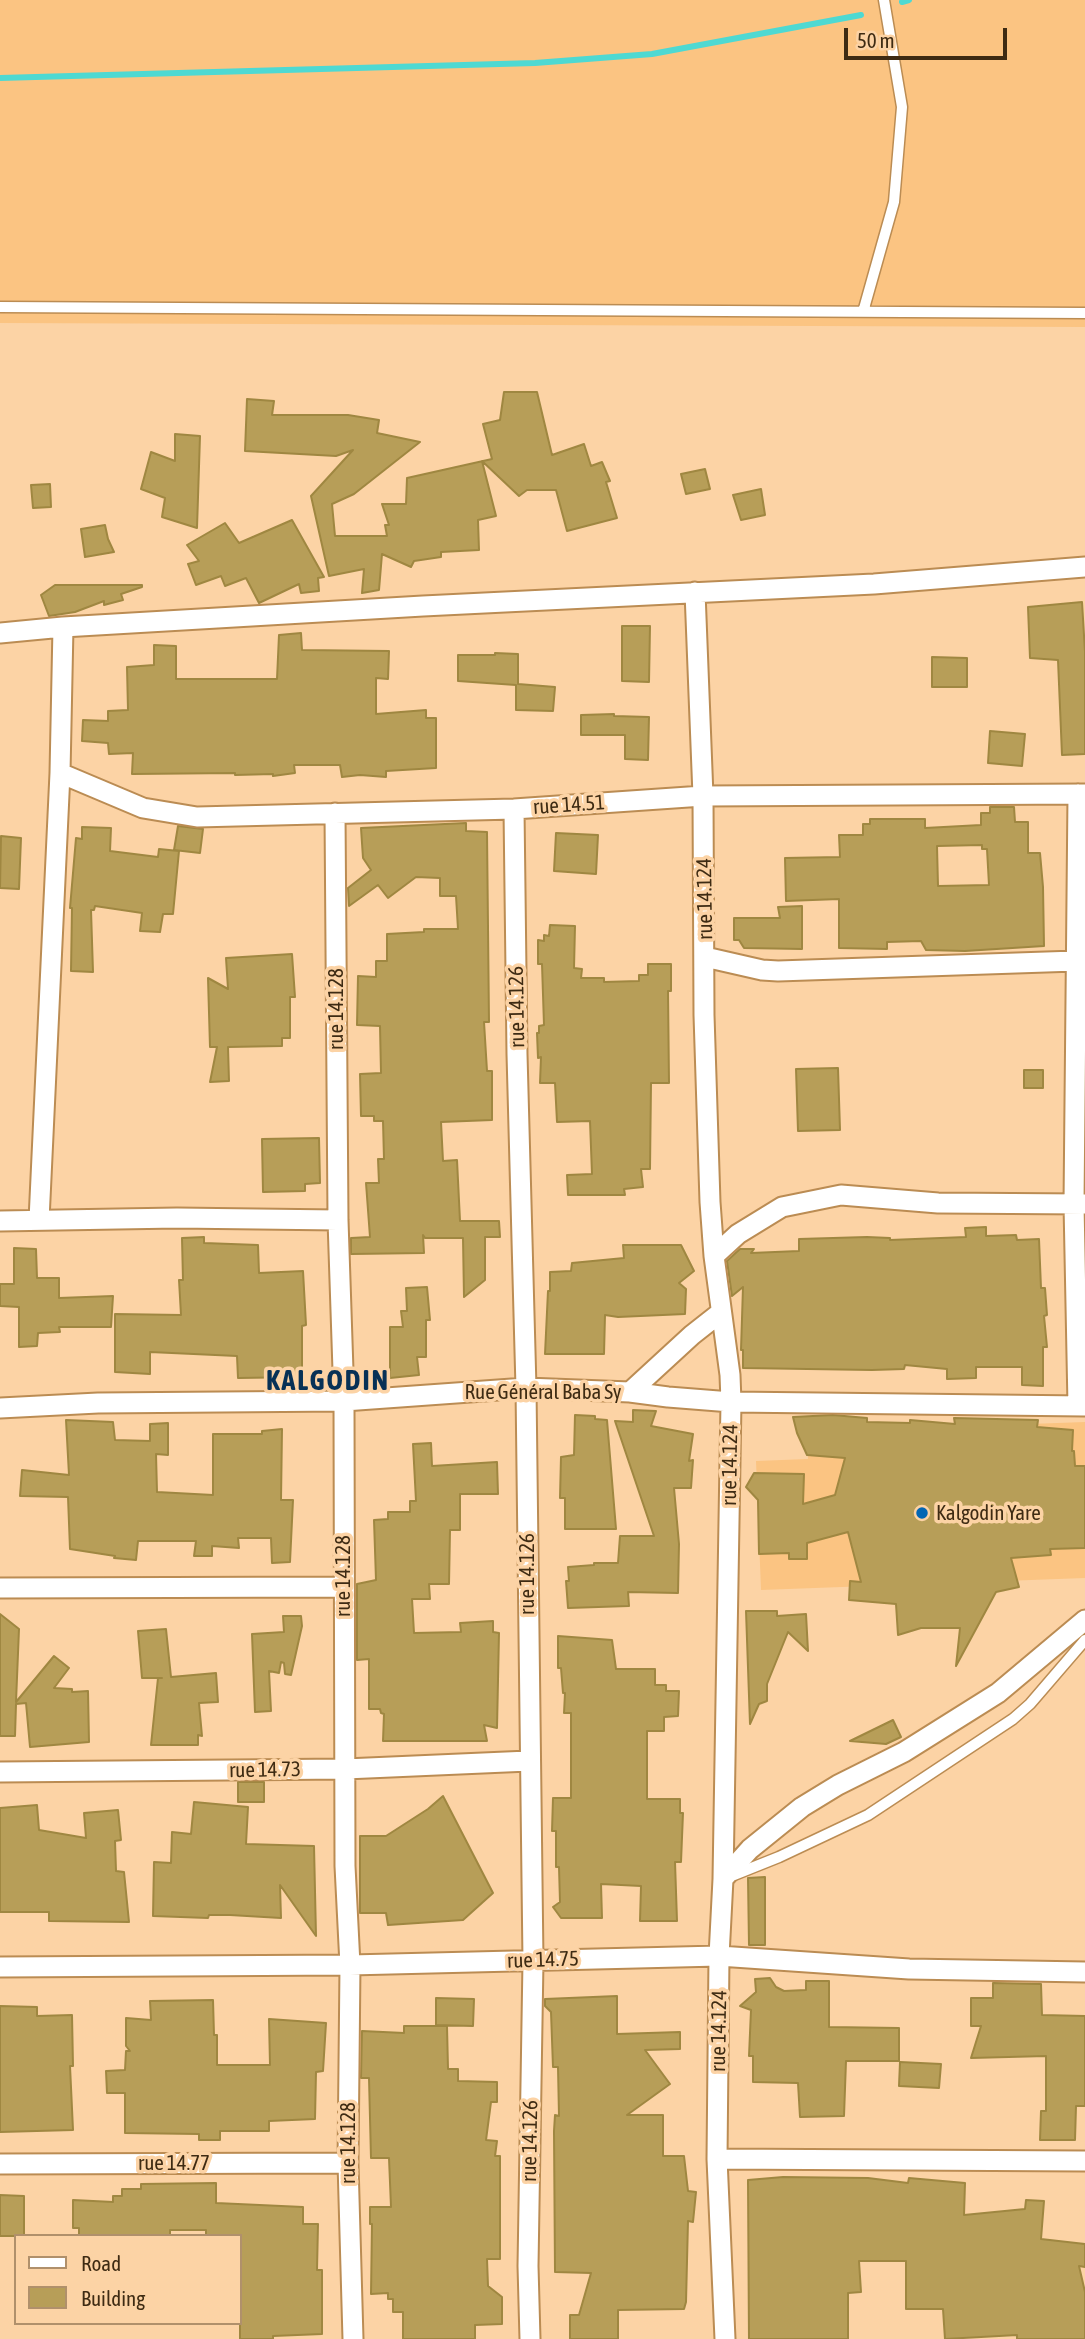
<!DOCTYPE html>
<meta charset="utf-8">
<style>
body{margin:0}
#map{position:relative;width:1085px;height:2339px;overflow:hidden;background:#fcd3a5;font-family:"Asap Condensed",sans-serif}
canvas{display:block}
.legend{position:absolute;left:14px;top:2234px;width:228px;height:91px;box-sizing:border-box;background:#fcd3a5;border:2px solid #b0906b;margin:0;padding:9px 12px;list-style:none;font-size:21px;color:#3e2b13}
.legend li{display:flex;align-items:center;gap:14px;height:35px}
.legend b{width:35px;border:2px solid #b0906b}
.scale{position:absolute;left:844px;top:28px;width:163px;height:32px;box-sizing:border-box;border:4px solid #3e2b13;border-top:0;padding-left:9px;font-size:21px;line-height:24px;white-space:nowrap;color:#3e2b13;-webkit-text-stroke:5px #fcd3a5;paint-order:stroke}
</style>
<div id="map">
<canvas width="1085" height="2339"></canvas>
<ul class="legend">
<li><b style="height:9px;background:#fff"></b>Road</li>
<li><b style="height:19px;background:#b79e58"></b>Building</li>
</ul>
<div class="scale">50 m</div>
</div>
<script>
const g = document.querySelector('canvas').getContext('2d');
g.lineJoin = 'round';
function paint(path, color) {
  g.fillStyle = color;
  g.fill(path, 'evenodd');
}
function stroke(path, color, width, dash) {
  g.strokeStyle = color;
  g.lineWidth = width;
  g.lineCap = dash ? 'butt' : 'round';
  g.setLineDash(dash || []);
  g.stroke(path);
}
function drawText(font, color, halo, rows, align = 'center') {
  g.font = font + ' "Asap Condensed",sans-serif';
  g.lineWidth = 7;
  g.setLineDash([]);
  g.textBaseline = 'middle';
  g.strokeStyle = halo;
  g.fillStyle = color;
  for (const [text, x, y, turn = 0] of rows) {
    g.save();
    g.translate(x, y);
    g.rotate((+turn || 0) * Math.PI / 180);
    g.textAlign = isNaN(turn) ? turn : align;
    if (halo) g.strokeText(text, 0, 0);
    g.fillText(text, 0, 0);
    g.restore();
  }
}
const built = new Path2D(`
 M0 0H1085V327L0 323Z
 M1085 1422V1578L761 1590 756 1461 808 1459 807 1432Z`);
const stream = new Path2D(`
 M902 2 909 0
 M0 78 535 63 652 54 861 15`);
const building = new Path2D(`
 M504 392H537L552 455 584 444 591 466 602 462 610 481 606 482 617 518 567 531 556 490H527L519 496 482 461 496 516 478 520 479 550 441 552V557L414 561 411 567 382 554 379 590 362 593 364 569 329 576 311 496 353 450 336 456 245 451 247 399 274 401 272 415H348L379 420 377 433 420 442 354 494 332 504 335 536H387L385 525H389L382 504H406L407 478 492 459 483 424 500 420Z
 M175 434 200 436 197 528 162 517 165 498 141 489 151 452 175 461Z
 M705 469 710 489 686 494 681 474Z
 M50 484 51 507 33 508 31 485Z
 M761 489 765 515 741 520 733 495Z
 M292 520 324 577 318 578 319 591 301 593 299 584 259 603 246 578 225 586 221 576 196 585 188 564 199 561 187 545 225 523 239 543Z
 M105 525 108 539 114 552 85 557 81 529Z
 M55 585H142V587L121 594 123 600 104 605V601L75 612 49 616 41 595Z
 M1082 602 1085 652V754L1062 755 1058 660 1030 658 1028 607Z
 M622 626H650L649 682 622 681Z
 M301 633 302 650 389 651 388 679 376 678V714L426 710V718H436V768L386 771V777L360 775 342 777 340 765H294L295 773 273 776V774L235 775V773L132 774 133 753 109 754 108 743 82 741 83 720 108 721V711L128 710 127 667 154 665V645L176 646V679H277L279 635Z
 M495 653 518 654V684L555 687 553 711 516 710V685L458 681V655H495Z
 M932 657 967 658V687H932Z
 M614 714V716L649 717 648 760 625 759V735H581V715Z
 M990 731 1025 734 1022 766 988 763Z
 M990 807H1014L1015 822H1028V853H1040L1043 887 1044 946 965 951 926 950 921 941 887 942V949L839 948V899L786 901 785 858 840 857 839 835H863V824H870V819H925V828L981 825V813H990ZM982 845V849H987L989 885 938 886 937 846Z
 M466 823V831L487 832 489 1022H484L487 1071H492V1120L441 1122 443 1161 457 1160 460 1221H499L500 1237H485V1280L464 1297 463 1238H425L423 1235 424 1253 351 1254V1238L370 1237 366 1183H379L378 1159H384L383 1121H374V1116H361L360 1074 381 1073 380 1026 357 1025 358 976 376 977V961H387V934L424 932V929H458L456 896H440V878L416 877 388 898 378 885 349 906 348 888 371 870 363 858 361 828Z
 M178 826 203 829 200 853 174 850Z
 M82 827 111 828 110 851 158 857 159 849 179 851 173 914H163L160 932 140 931 142 913 95 906 94 910H91L93 972 71 971 72 908H70L76 838 82 839Z
 M556 833 598 835 596 874 554 871Z
 M1 836 21 838 19 889 0 888Z
 M802 906V949L744 948 739 940H734V918H780L778 907Z
 M550 925 575 926 574 968 582 969 581 978H604V982L639 981V975H648V964H671V991H668L669 1083H651L650 1169H641L643 1187 624 1189 625 1195H568L567 1175 592 1174 590 1121 557 1122 555 1083H540L541 1057 538 1058 537 1033H539V1026L544 1025 542 964H538V940L544 941V935L549 936Z
 M292 954 295 997H290V1038H282V1046L228 1047 229 1081 210 1082 217 1047H210L208 978 228 989 226 958Z
 M838 1068 840 1130 798 1131 796 1069Z
 M1024 1070H1043V1088H1024Z
 M319 1138 320 1183 305 1184V1191L263 1192 262 1139Z
 M986 1227V1236L1016 1235 1017 1240 1039 1239 1041 1288H1045L1047 1315 1044 1316 1047 1347H1043V1386L1022 1385V1367H976V1378L947 1379V1369L905 1365 904 1369 872 1370 743 1368V1350H741L743 1287 732 1296 727 1261 740 1249H754L751 1253 799 1251V1239L867 1237 890 1238V1240L966 1237 965 1228Z
 M204 1237V1243L258 1245 259 1273 303 1271 306 1325 302 1326V1377L238 1378 237 1356 150 1352V1374L115 1372V1314L181 1315 179 1280H183L182 1238Z
 M623 1245H681L694 1271 679 1283 686 1289 685 1314 618 1317 605 1315 604 1354H545L548 1291H550V1272L571 1271 572 1263 624 1258Z
 M14 1248 36 1249 37 1278H59V1298L113 1296 111 1327H59L60 1332 38 1333 37 1346 19 1347V1307L0 1306V1284H14Z
 M427 1287 430 1320H426V1357H417L419 1375 390 1378V1327H403L401 1311H407L406 1288Z
 M633 1410 656 1411 651 1426 693 1434 689 1461 693 1460 691 1488H674L679 1544 678 1593 628 1592 629 1606 568 1608 566 1581H569L568 1567 594 1565V1563H618L620 1536H654L615 1421 633 1422Z
 M575 1415 595 1416V1419L607 1420 616 1529H565V1498H560L561 1457 574 1455Z
 M833 1415 867 1418V1422L910 1423V1420L955 1424 954 1418 1038 1420 1037 1427 1073 1430 1072 1451H1074L1075 1466H1085V1548L1050 1549 1051 1555 1011 1558 1019 1587 996 1592 956 1666 960 1628H921L898 1635 896 1604 849 1600 850 1581 861 1582 848 1532 807 1543V1559H789V1553L759 1554 758 1500 746 1487 754 1473 804 1474 803 1504 835 1495 845 1458 807 1455 797 1433 793 1417Z
 M66 1420 113 1422 115 1440 150 1441V1424L168 1423V1455L156 1454 157 1492 213 1495V1434H262V1431L282 1429 281 1500H293L290 1562 272 1563 271 1538H238L239 1548 212 1546V1556H194L196 1541H138L136 1560 114 1558 115 1556 70 1549 68 1497 20 1496 22 1470 69 1475Z
 M431 1443 432 1466 497 1462 498 1494H460V1530H450L449 1584H429L430 1599H412L414 1633 461 1632 460 1623 493 1621V1632L499 1633 497 1728 484 1725 487 1741H383L384 1714 381 1713 380 1709H369V1659L357 1660V1584L376 1580 374 1520 388 1519V1512H410V1501H416L413 1444Z
 M746 1611H777V1616L806 1614 808 1651 788 1632 767 1684V1701L759 1704 750 1724Z
 M0 1614 19 1629 16 1702 54 1656 69 1668 54 1688 72 1689V1692L88 1691 89 1742 30 1747 26 1703 16 1704 15 1736H0Z
 M283 1616H301L302 1626 291 1675 285 1674 284 1663 281 1662 279 1673 269 1671 271 1711 255 1712 252 1634 284 1632Z
 M166 1629 171 1677 216 1673 218 1702 199 1703 202 1736 198 1735V1745H151L158 1678H162H142L138 1631Z
 M558 1636 612 1640 616 1669H655V1685H666V1691H679L678 1716 664 1717V1731H647V1799H680V1813H683L681 1862H675L677 1921H640L641 1886 601 1884 602 1918H561L553 1907 560 1902 559 1867H556V1831H552L553 1798H571V1713H564L565 1693H563L561 1668H558Z
 M893 1720 901 1737 886 1744 850 1741Z
 M238 1782H264V1802H238Z
 M443 1796 493 1893 463 1920 388 1925 386 1913H360V1836H386L428 1809Z
 M194 1802 248 1807 246 1844 314 1846 316 1936 280 1885 281 1918 230 1915H209L208 1918 153 1916 154 1862 171 1863 172 1832 191 1834Z
 M37 1805 39 1830 86 1838 84 1813 118 1810 121 1840 115 1841 116 1871 124 1872 129 1922 49 1921V1912H0V1808Z
 M765 1877V1945H749L748 1878Z
 M770 1978 776 1987 784 1991 806 1990V1981H829V2027L899 2028V2061H846L844 2116 800 2117 798 2083 753 2082V2056H749L751 2010 740 2006 756 1992 755 1979Z
 M993 1983 1041 1984 1042 2015 1085 2016V2106H1076L1075 2140H1040L1041 2111H1046V2056L971 2058 981 2026H971V1998H993Z
 M617 1996V2034L680 2032V2049L645 2050 670 2084 627 2115H663V2156H684L688 2191 696 2192 693 2222 688 2221 686 2302 684 2309 618 2310V2339H570V2315H579L591 2273 555 2272 554 2131 555 2115 559 2116 558 2067H553L551 2012 545 2006V1999Z
 M436 1998 474 1999 473 2026 436 2025Z
 M213 2000 214 2035H217V2065H270L269 2019 326 2023 323 2071 316 2072 315 2119 269 2121V2131H220V2140H199V2134L125 2133V2093H107L106 2071 125 2070 126 2051H130L126 2046V2018L151 2020 150 2001Z
 M0 2006 37 2007V2016L72 2015 73 2066H70L73 2130 0 2132Z
 M404 2026H447L448 2069H458V2081L497 2082V2102H491L486 2140 497 2141 495 2156H500V2259H487L488 2286 502 2297V2324L475 2325V2339H403V2312H393V2299H388V2293L371 2294 372 2224H370V2207H391L389 2158H371L369 2078H361L362 2031 404 2033Z
 M900 2062 941 2064 939 2088 899 2086Z
 M783 2177 868 2178 908 2183 909 2178 965 2183 964 2215 1025 2209 1026 2200 1044 2201 1041 2239 1085 2244V2267L1079 2266 1085 2292V2339H1017V2335L945 2339 943 2309H906V2261H859L861 2292 848 2293V2339H749L748 2180Z
 M216 2183V2203L303 2207V2224H318L317 2270H322V2334L273 2336V2339H240V2236H206V2230H170V2236H79V2228H73V2200L113 2202V2196H122V2189H141V2184Z
 M0 2195 24 2196V2236H0Z`);
const service = new Path2D(`
 M0 307 1085 313
 M863 312 894 202 902 107 884 0
 M734 1875 779 1857 868 1815 1013 1719 1030 1704 1085 1640`);
const minor = new Path2D(`
 M695 592 703 796 704 1015 710 1202 714 1256 730 1375 731 1402 723 1879 719 1956 717 2159 725 2339
 M0 633 63 627 423 606 874 584 1085 567
 M60 773 143 808 197 817 514 809 703 796 1085 794
 M514 809 517 1054 526 1388 533 1961 528 2266 530 2339
 M335 813 338 1220 344 1401 345 1866 350 1965 348 2163 353 2339
 M705 957 762 970 778 971 1076 961
 M39 1220 60 773 63 627
 M0 1221 177 1218 338 1220
 M714 1256 738 1234 782 1207 841 1195 938 1203 1085 1204
 M630 1392 692 1335 720 1313
 M1078 1406 1074 1204 1078 794
 M0 1408 98 1403 344 1401 526 1388 630 1392 668 1397 731 1402 1085 1406
 M0 1588 343 1587
 M0 1772 345 1769 529 1761
 M723 1879 750 1849 802 1807 838 1785 904 1752 998 1693 1085 1620
 M0 1967 350 1965 719 1956 909 1969 1085 1972
 M717 2159 1085 2161
 M0 2164 348 2163`);
const markers = [
 [922,1513,7,"#0366b3"]
];
const streetNames = [
 ["rue 14.51",569,805,-4],
 ["rue 14.124",705,899,-91],
 ["rue 14.126",517,1007,-91],
 ["rue 14.128",336,1009,-90],
 ["Rue Général Baba Sy",543,1392],
 ["rue 14.124",730,1465,-89],
 ["rue 14.126",527,1574,-90],
 ["rue 14.128",343,1576,-90],
 ["rue 14.73",265,1770,-1],
 ["rue 14.75",543,1960,-2],
 ["rue 14.124",719,2031,-89],
 ["rue 14.126",530,2141,-89],
 ["rue 14.128",348,2143,-90],
 ["rue 14.77",174,2163]
];
const poiNames = [
 ["Kalgodin Yare",936,1513]
];
const districtNames = [
 ["KALGODIN",328,1381]
];
paint(built, '#fbc482');
stroke(stream, '#4ed9d2', 6);
paint(building, '#b79e58');
stroke(building, '#9f8741', 2);
stroke(service, '#bb8c53', 13);
stroke(minor, '#bb8c53', 23);
stroke(service, '#fff', 10);
stroke(minor, '#fff', 19);
for (const [x, y, r, color] of markers) {
  const dot = new Path2D();
  dot.arc(x, y, r, 0, 2 * Math.PI);
  g.fillStyle = color;
  g.fill(dot);
  stroke(dot, '#fcd3a5', 2.5);
}
drawText('21px', '#3e2b13', '#fcd3a5', streetNames);
drawText('21px', '#3e2b13', '#fcd3a5', poiNames, 'left');
g.letterSpacing = '2px';
drawText('bold 28px', '#073156', '#fcd3a5', districtNames);
g.letterSpacing = '0px';
</script>
